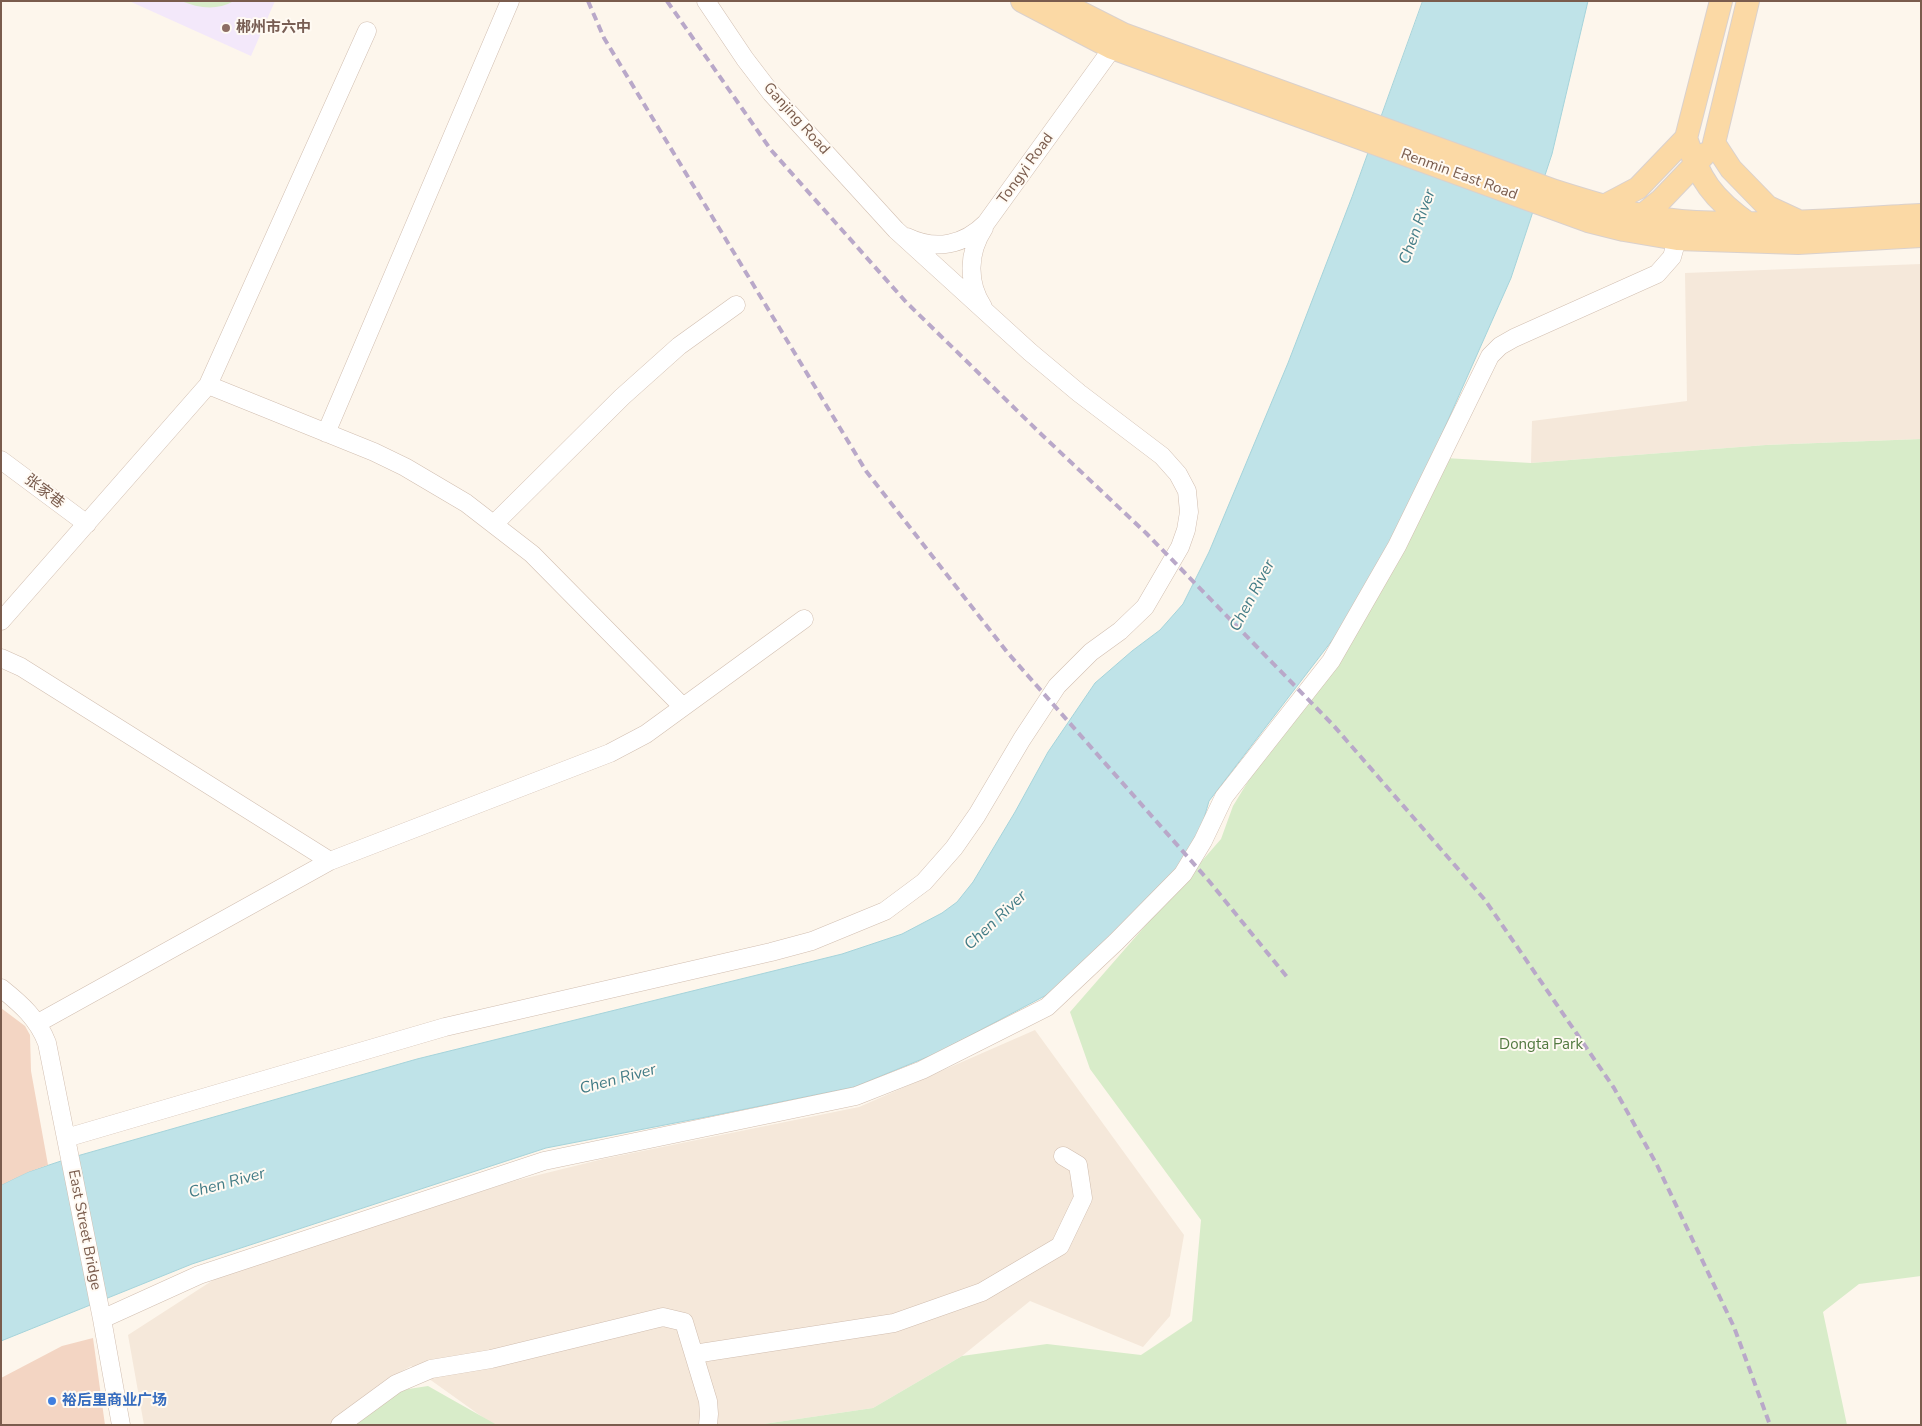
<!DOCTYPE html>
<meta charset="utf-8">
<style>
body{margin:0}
#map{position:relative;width:1922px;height:1426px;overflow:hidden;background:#fdf6ec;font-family:"Nunito Sans",sans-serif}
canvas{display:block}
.frame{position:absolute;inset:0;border:2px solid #7a5c4d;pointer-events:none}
</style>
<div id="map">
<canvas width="1922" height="1426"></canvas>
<div class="frame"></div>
</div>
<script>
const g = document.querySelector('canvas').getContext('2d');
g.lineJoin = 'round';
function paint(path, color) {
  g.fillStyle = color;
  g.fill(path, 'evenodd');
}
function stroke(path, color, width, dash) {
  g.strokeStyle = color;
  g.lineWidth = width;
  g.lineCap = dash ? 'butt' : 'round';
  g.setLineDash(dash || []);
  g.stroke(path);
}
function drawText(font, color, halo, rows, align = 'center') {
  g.font = font + ' "Nunito Sans","Noto Sans SC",sans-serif';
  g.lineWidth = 4;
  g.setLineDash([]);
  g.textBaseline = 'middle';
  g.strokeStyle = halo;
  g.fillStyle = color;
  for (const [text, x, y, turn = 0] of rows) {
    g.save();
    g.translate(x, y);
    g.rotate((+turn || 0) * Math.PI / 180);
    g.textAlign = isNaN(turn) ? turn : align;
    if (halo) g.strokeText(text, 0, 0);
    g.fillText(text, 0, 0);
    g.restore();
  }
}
const residential = new Path2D(`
 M1921 264V439L1766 445 1531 463 1532 421 1687 401 1685 273Z
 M1035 1030 1184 1235 1170 1316 1143 1347 1030 1301 962 1356 873 1408 757 1425H497L488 1421 411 1366 384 1381 331 1425H144L128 1335 221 1275 514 1181 603 1159 859 1107Z`);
const education = new Path2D(`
 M129 1H275L251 56Z`);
const green = new Path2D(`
 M181 1H234C216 11 199 8 181 1Z
 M1921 439V1276L1859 1284 1823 1312 1847 1425H757L873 1408 962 1356 1047 1344 1141 1355 1192 1321 1201 1220 1090 1069 1070 1012 1221 839 1233 806 1445 458 1531 463 1766 445Z
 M428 1386 497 1425H354L402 1390Z`);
const water = new Path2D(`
 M1423 1H1588L1552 154 1511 278 1421 481 1360 604 1209 801 1200 832 1172 878 1056 990 937 1053 854 1087 706 1117 546 1148 192 1264 1 1341V1185L28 1172 70 1158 417 1059 842 954 902 934 942 913 957 902 973 882 1015 812 1048 752 1095 683 1132 651 1160 630 1183 604 1209 552 1288 363 1352 197Z`);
const building = new Path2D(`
 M1 1008 25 1026 30 1035 31 1071 48 1165 28 1172 1 1185Z
 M93 1338 105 1425H1V1378L62 1346Z`);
const minor = new Path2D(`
 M907 237C936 251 964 245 986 223L1119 39
 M983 307C967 283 968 252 984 228
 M208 385 374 452 405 467 466 503 532 554 683 707
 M326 433 510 1
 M1 460 87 524
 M494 524 622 397 679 346 736 305
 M1 621 208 385 367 31
 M1 658 21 667 330 861
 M1 988C21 1004 38 1019 47 1043L102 1319 121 1425
 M38 1023 330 861 610 753 646 734 804 619
 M66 1138 445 1027 771 952 812 941 885 911 924 882 954 848 977 815 1022 739 1057 686 1091 652 1120 631 1145 607 1180 547 1186 530 1189 512 1187 491 1178 474 1162 456 1079 393 1030 352 896 230 771 93 745 59 706 1
 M102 1319 199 1275 544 1161 856 1096 922 1070 1047 1007 1116 942 1183 874 1203 841 1224 797 1331 661 1397 546 1490 356 1500 346 1514 338 1657 274 1672 257 1677 239
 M694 1354 894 1323 982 1292 1060 1246 1083 1198 1078 1165 1063 1156
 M340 1425 396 1384 431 1369 491 1359 663 1317 684 1322 708 1401 709 1414 708 1425`);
const major = new Path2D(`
 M1022 1 1112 48 1588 221 1624 230 1677 239 1798 243 1921 236
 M1058 1 1123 34 1555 191C1596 204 1638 217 1681 221 1761 227 1841 219 1921 215
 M1748 1 1714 143 1731 169 1768 207 1796 220
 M1686 138C1699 179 1713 199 1749 224
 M1604 206 1638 188 1686 138 1721 1
 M1636 220 1661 200 1705 154`);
const rail = new Path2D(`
 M588 1 604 38 866 471 1007 652 1209 881 1287 977
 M667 1 771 150 906 302 1041 434 1146 533 1334 726 1485 900 1614 1088 1657 1165 1734 1327 1770 1425`);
const markers = [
 [226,28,5,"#8d6e63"],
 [52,1401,5,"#3f7fe0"]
];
const educationNames = [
 ["郴州市六中",236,28]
];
const streetNames = [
 ["Ganjing Road",796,119,48],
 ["Tongyi Road",1026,169,-54],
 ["Renmin East Road",1459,175,20],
 ["张家巷",44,492,37],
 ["East Street Bridge",84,1230,79]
];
const parkNames = [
 ["Dongta Park",1541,1045]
];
const shopNames = [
 ["裕后里商业广场",62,1401]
];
const waterNames = [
 ["Chen River",1418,227,-70],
 ["Chen River",1253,596,-62],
 ["Chen River",996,921,-43],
 ["Chen River",618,1080,-15],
 ["Chen River",227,1184,-15]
];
paint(residential, '#f5e8da');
paint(education, '#f3e8fa');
paint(green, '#d8ecc9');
paint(water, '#bfe3e8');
stroke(water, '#a5d3da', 1);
paint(building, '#f3d5c3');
stroke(minor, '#d1beb0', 19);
stroke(major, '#dad1cd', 24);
stroke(minor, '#fff', 18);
stroke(major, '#fbd9a5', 22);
stroke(rail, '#b9a8c9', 4, [8, 5]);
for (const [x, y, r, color] of markers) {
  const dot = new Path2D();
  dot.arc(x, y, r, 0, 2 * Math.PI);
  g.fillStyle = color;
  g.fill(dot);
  stroke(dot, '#fffaf3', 2);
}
drawText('bold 15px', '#785e54', '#fffaf3', educationNames, 'left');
drawText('15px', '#7a5c4d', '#fffaf3', streetNames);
drawText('15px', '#537a41', '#fffaf3', parkNames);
drawText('bold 15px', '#366cbe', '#fffaf3', shopNames, 'left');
drawText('italic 16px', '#437c86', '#fffaf3', waterNames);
</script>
